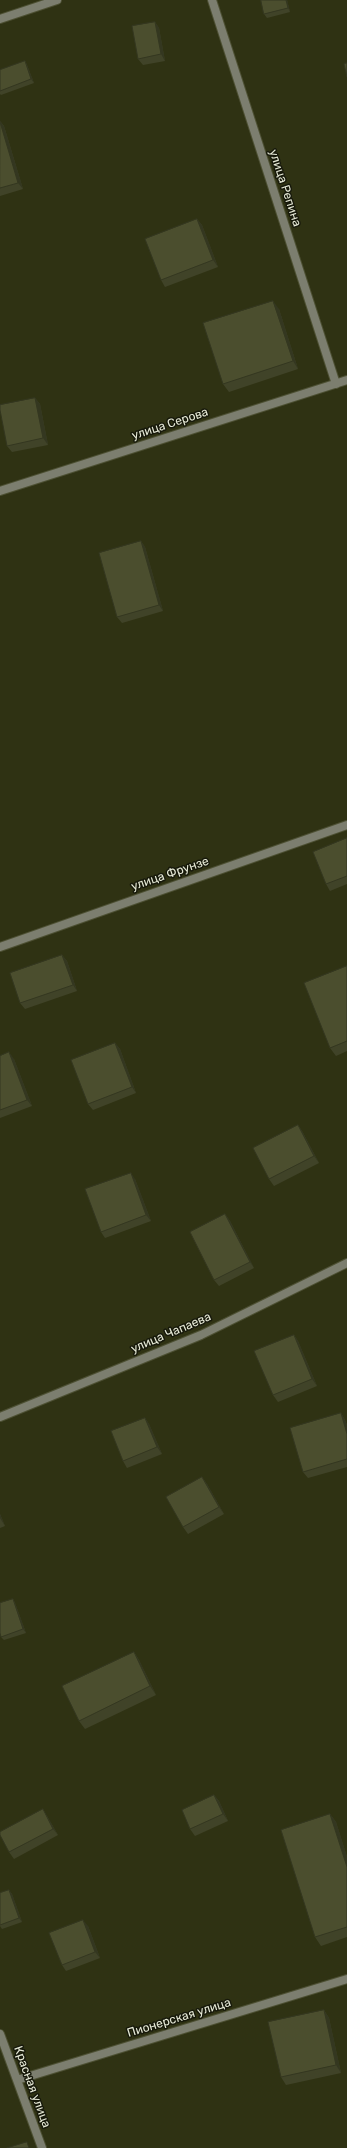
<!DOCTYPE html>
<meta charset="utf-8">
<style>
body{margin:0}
canvas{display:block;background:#2f3213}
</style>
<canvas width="347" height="2148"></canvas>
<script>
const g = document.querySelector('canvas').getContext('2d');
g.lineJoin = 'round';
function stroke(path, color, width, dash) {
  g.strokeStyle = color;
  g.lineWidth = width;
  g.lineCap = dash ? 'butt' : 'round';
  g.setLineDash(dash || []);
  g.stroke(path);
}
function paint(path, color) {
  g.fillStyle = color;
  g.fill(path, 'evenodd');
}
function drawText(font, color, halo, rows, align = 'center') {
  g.font = font + ' Rubik,sans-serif';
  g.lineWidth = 3;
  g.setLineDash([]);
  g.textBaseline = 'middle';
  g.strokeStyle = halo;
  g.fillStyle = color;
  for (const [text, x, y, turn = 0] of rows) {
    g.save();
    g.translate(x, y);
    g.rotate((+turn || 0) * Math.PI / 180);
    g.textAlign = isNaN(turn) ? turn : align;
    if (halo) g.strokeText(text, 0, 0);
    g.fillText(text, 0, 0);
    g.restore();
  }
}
const minor = new Path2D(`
 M212 0 336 384
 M0 19 57 0
 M0 491 347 380
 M0 947 347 825
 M0 1417 201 1335 347 1263
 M0 2034 42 2148
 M17 2080 347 1979`);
const wall = new Path2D(`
 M261 0H287L290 12 267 18 264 14Z
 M155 22 159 28 165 61 143 65 138 59Z
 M25 61 27 65 34 83 1 95 0 94V70Z
 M0 121 4 126 23 189 0 196Z
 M197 219 202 225 218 267 165 287 161 280Z
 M279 309 298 369 229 392 223 384Z
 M35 398 40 404 48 445 12 452 7 446Z
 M141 541 145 547 163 611 122 623 117 617Z
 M347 838V884L330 891 326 884Z
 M62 955 67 961 77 991 25 1009 20 1003Z
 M347 966V1051L336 1056 330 1048Z
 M115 1043 120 1049 136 1093 93 1110 88 1104Z
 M0 1056 14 1059 32 1106 0 1118Z
 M298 1125 302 1131 319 1163 274 1186 269 1179Z
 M135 1179 151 1221 105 1238 101 1232Z
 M225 1214 230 1221 254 1268 219 1286 214 1280Z
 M294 1335 298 1341 317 1386 278 1402 273 1395Z
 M341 1413 345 1420 347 1425V1467L308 1478 303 1472Z
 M145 1418 149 1424 162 1454 127 1468 123 1461Z
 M202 1477 207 1484 224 1514 188 1534 183 1527Z
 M0 1514 5 1526 0 1528Z
 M13 1599 15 1603 26 1633 4 1640 1 1637Z
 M134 1652 139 1660 156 1695 85 1729 79 1721Z
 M214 1795 219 1801 228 1821 195 1836 190 1829Z
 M330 1814 336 1822 347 1857V1937L321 1946 315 1937Z
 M47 1816 58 1835 14 1859 9 1852Z
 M9 1890 12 1894 22 1922 2 1929 0 1926V1893Z
 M88 1926 100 1958 66 1971 62 1965Z
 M324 2010 329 2018 341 2073 286 2085 281 2077Z`);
const shadedWall = new Path2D(`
 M286 0H287L290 12 288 8Z
 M155 22 159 28 165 61 161 54Z
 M25 61 27 65 34 83 31 79Z
 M0 121 4 126 23 189 18 183 0 122Z
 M197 219 202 225 218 267 213 260Z
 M273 301 279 309 298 369 293 361Z
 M35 398 40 404 48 445 43 438Z
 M141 541 145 547 163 611 159 605Z
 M62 955 67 961 77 991 73 985Z
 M115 1043 120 1049 136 1093 132 1087Z
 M9 1052 14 1059 32 1106 27 1100Z
 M298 1125 302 1131 319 1163 314 1156Z
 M131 1173 135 1179 151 1221 146 1215Z
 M225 1214 230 1221 254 1268 250 1262Z
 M294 1335 298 1341 317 1386 312 1379Z
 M341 1413 345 1420 347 1425V1434Z
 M145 1418 149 1424 162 1454 157 1447Z
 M202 1477 207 1484 224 1514 219 1507Z
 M0 1514 5 1526 0 1518Z
 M13 1599 15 1603 26 1633 23 1629Z
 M134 1652 139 1660 156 1695 150 1686Z
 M214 1795 219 1801 228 1821 223 1814Z
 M43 1809 47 1816 58 1835 53 1829Z
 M330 1814 336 1822 347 1857V1867Z
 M9 1890 12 1894 22 1922 19 1918Z
 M83 1920 88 1926 100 1958 95 1952Z
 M324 2010 329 2018 341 2073 336 2065Z`);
const building = new Path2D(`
 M261 0H286L288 8 264 14Z
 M155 22 161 54 138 59 132 26Z
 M25 61 31 79 0 91V70Z
 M347 63V77L344 64Z
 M0 122 18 183 0 188Z
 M197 219 213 260 161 280 145 239Z
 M273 301 293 361 223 384 203 323Z
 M35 398 43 438 7 446 0 410V405Z
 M141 541 159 605 117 617 99 553Z
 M347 838V876L326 884 313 852Z
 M62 955 73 985 20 1003 10 973Z
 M347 966V1041L330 1048 304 983Z
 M115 1043 132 1087 88 1104 71 1060Z
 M9 1052 27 1100 0 1110V1056Z
 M298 1125 314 1156 269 1179 253 1148Z
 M131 1173 146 1215 101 1232 85 1189Z
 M225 1214 250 1262 214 1280 190 1232Z
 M294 1335 312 1379 273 1395 254 1351Z
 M341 1413 347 1434V1459L303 1472 290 1428Z
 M145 1418 157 1447 123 1461 111 1431Z
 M202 1477 219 1507 183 1527 166 1497Z
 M13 1599 23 1629 1 1637 0 1633V1603Z
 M134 1652 150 1686 79 1721 62 1686Z
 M214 1795 223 1814 190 1829 182 1810Z
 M43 1809 53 1829 9 1852 0 1835V1832Z
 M330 1814 347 1867V1927L315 1937 281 1830Z
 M9 1890 19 1918 0 1925V1893Z
 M83 1920 95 1952 62 1965 49 1933Z
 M324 2010 336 2065 281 2077 268 2022Z
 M27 2142 29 2148H7Z`);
const streetNames = [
 ["улица Репина",285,188,72],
 ["улица Серова",170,424,-18],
 ["улица Фрунзе",170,874,-19],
 ["улица Чапаева",171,1333,-23],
 ["Пионерская улица",179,2018,-17],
 ["Красная улица",32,2087,70]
];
stroke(minor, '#4d5033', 10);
stroke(minor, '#7c7e6f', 8);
paint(wall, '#404328');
paint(shadedWall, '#343720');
paint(building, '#4b4e2e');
stroke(building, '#343720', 1);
drawText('12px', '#e8ebd8', '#17190b', streetNames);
</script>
